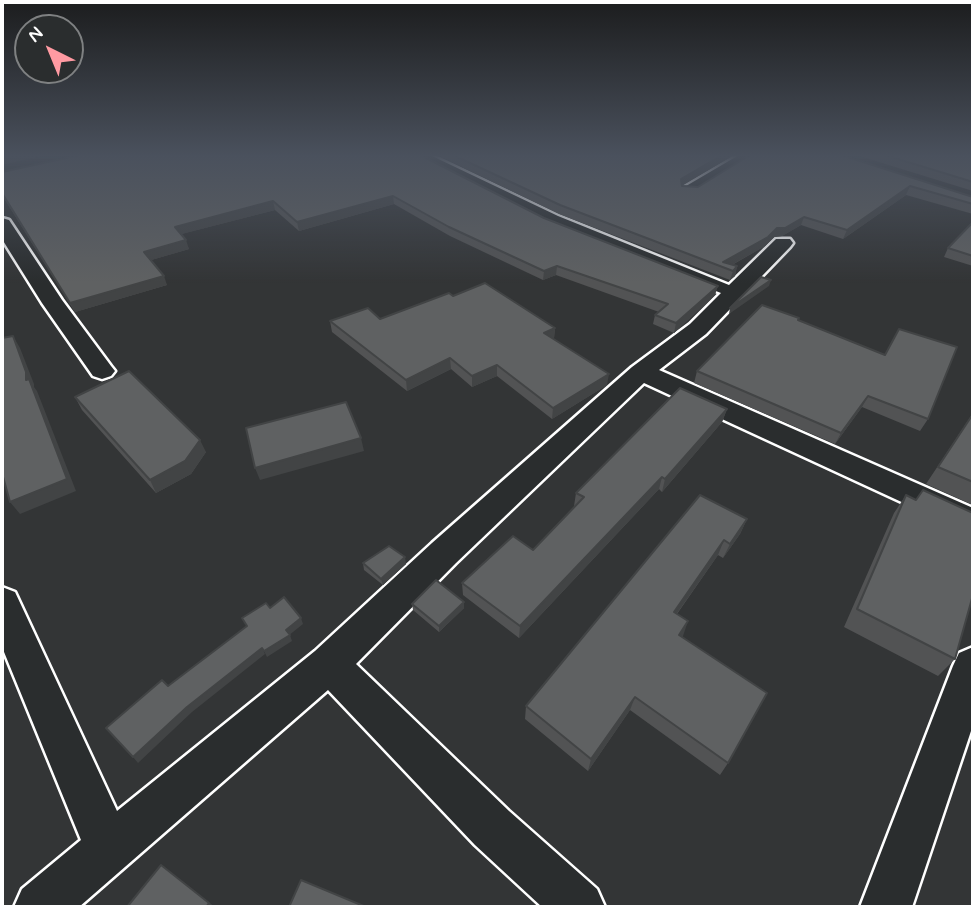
<!DOCTYPE html>
<style>
body{margin:0}
#map{position:relative;width:975px;height:909px;overflow:hidden;background:#333536;font-family:Mynerve,sans-serif}
canvas{display:block}
.frame{position:absolute;inset:0;border:4px solid #fff;pointer-events:none}
.north{position:absolute;left:14px;top:14px;width:70px;height:70px;box-sizing:border-box;background:#2a2d2e;border:2px solid #7f8182;border-radius:50%;rotate:317deg;font-size:19px;font-weight:700;line-height:28px;text-align:center;color:#fff}
.north::after{content:'';display:block;margin:auto;width:24px;height:32px;background:#ff9aa2;clip-path:polygon(50% 0,100% 100%,50% 72%,0 100%)}
</style>
<div id="map">
<canvas width="975" height="909"></canvas>
<div class="frame"></div>
<div class="north">N</div>
</div>
<script>
const g = document.querySelector('canvas').getContext('2d');
g.lineJoin = 'round';
function stroke(path, color, width, dash) {
  g.strokeStyle = color;
  g.lineWidth = width;
  g.lineCap = dash ? 'butt' : 'round';
  g.setLineDash(dash || []);
  g.stroke(path);
}
function paint(path, color) {
  g.fillStyle = color;
  g.fill(path, 'evenodd');
}
const street = new Path2D(`
 M410 155H430L558 216 729 285 776 239H790L793 243 790 247 706 334 659 370 973 508V535L644 383 456 563 356 664 509 811 597 889 605 907H542L475 845 328 690 79 907H14L22 889 81 840 2 647V587L15 592 117 811 315 651 432 543 632 367 690 324 721 293 544 224Z
 M739 155H758L695 193H683L681 189Z
 M2 218 9 220 62 300 111 366 115 371 111 376 102 379 93 376 42 303 2 239Z
 M973 647V725L912 907H860L953 666 959 653Z`);
const wall = new Path2D(`
 M420 155 544 218 715 295 674 333 653 324 655 315 659 312 556 275 543 280 450 236 394 204 299 231 275 210 181 234 189 249 151 260 167 285 75 312 2 195V172Z
 M437 155H734L682 185 698 187 750 155 973 197V214L906 195 843 239 801 225 782 236 774 237 765 246 732 265 737 266 735 276 730 280 559 214Z
 M856 155H973V191Z
 M973 222V266L944 257 948 248Z
 M380 319 555 328 554 338 553 339 607 385 552 419 497 376 472 387 451 369 407 391 332 332 330 321Z
 M798 320 928 419 920 431 862 407 835 444 694 383 697 371Z
 M75 397 206 452 191 474 156 493 82 410Z
 M727 409 722 422 662 492 659 489 519 638 463 595 462 583 533 550 575 507 574 506 576 493Z
 M973 413V505L926 484Z
 M906 495 955 659 938 676 844 627 894 513Z
 M747 519 740 534 723 558 718 555 677 614 683 636 681 637 728 763 720 775 630 710 588 771 525 719 526 706Z
 M363 563 406 564 383 585 364 570Z
 M464 602V608L439 632 413 610 412 604Z`);
const shadedWall = new Path2D(`
 M8 155H48L2 165V157Z
 M722 155H734L680 187 681 179Z
 M910 186 906 195 843 239 847 230Z
 M393 196 394 204 299 231 297 222Z
 M273 201 275 210 178 235 175 227Z
 M804 217 801 225 782 236 774 237 765 246 726 268 723 262 777 228Z
 M186 240 189 249 148 261 144 252Z
 M557 266 556 275 543 280 544 271Z
 M737 266 735 276 730 280 733 271Z
 M164 276 167 285 75 312 70 303Z
 M771 280 769 286 729 314 730 308Z
 M718 286 715 295 674 333 676 323Z
 M555 328 554 338 543 344 544 333Z
 M13 336 20 348 34 384V387L37 391 76 491 20 514 10 502Z
 M450 358 451 369 407 391 406 380Z
 M497 365V376L472 387V376Z
 M609 374 607 385 552 419 553 408Z
 M868 396 862 407 835 444 841 433Z
 M727 409 722 422 662 492 665 479Z
 M361 438 364 451 260 480 255 468Z
 M200 440 206 452 191 474 156 493 150 480Z
 M662 477 659 489 519 638 520 626Z
 M747 519 740 534 723 558 730 544Z
 M724 540 718 555 668 626 674 612Z
 M405 557 406 564 383 585 381 579Z
 M464 602V608L439 632V626Z
 M301 618 303 624 288 636 286 630Z
 M688 621 683 636 673 649 679 635Z
 M290 635 292 641 267 657 264 651Z
 M262 648 265 654 192 712 138 763 133 757 187 707Z
 M635 697 630 710 588 771 591 759Z
 M161 865 215 907H206Z`);
const building = new Path2D(`
 M80 155H420L544 218 718 286 676 323 655 315 668 304 557 266 544 271 449 227 393 196 297 222 273 201 175 227 186 240 144 252 164 276 70 303 2 193V172Z
 M453 155H722L681 179 682 186 698 187 750 155H841L973 197V204L910 186 847 230 804 217 785 228H777L768 237 723 262 737 266 733 271 560 205Z
 M885 155H973V182Z
 M973 222V256L948 248Z
 M761 277 771 280 730 308Z
 M485 283 555 328 544 333 609 374 553 408 497 365 472 376 450 358 406 380 330 321 368 308 380 319 449 293 453 296Z
 M762 305 799 318 798 320 885 355 899 329 957 347 928 419 868 396 841 433 697 371Z
 M13 336 26 372V380L29 379 67 479 10 502 2 473V338Z
 M129 371 200 440 185 461 150 480 75 397Z
 M680 388 727 409 665 479 662 477 520 626 462 583 513 536 533 550 584 497 576 493Z
 M346 402 361 438 255 468 246 428Z
 M973 414V482L938 467Z
 M923 490 973 513V595L955 659 857 609 906 495 916 500Z
 M700 495 747 519 730 544 724 540 674 612 688 621 679 635 767 693 728 763 635 697 591 759 526 706Z
 M389 546 405 557 381 579 363 563Z
 M436 580 464 602 439 626 412 604Z
 M284 597 301 618 286 630 290 635 264 651 262 648 187 707 133 757 106 728 162 680 168 686 247 626 242 618 266 603 270 608Z
 M161 865 209 903 206 907H127Z
 M301 880 366 907H289Z`);
stroke(street, '#fff', 5);
paint(street, '#2a2d2e');
paint(wall, '#525354');
paint(shadedWall, '#424445');
paint(building, '#5f6162');
stroke(building, '#424445', 2);
const sky = g.createLinearGradient(0, 0, 0, 283);
sky.addColorStop(0, '#1c1d1e');
sky.addColorStop(0.55, '#4a515d');
sky.addColorStop(1, '#4a515d00');
g.fillStyle = sky;
g.fillRect(0, 0, 975, 283);
</script>
